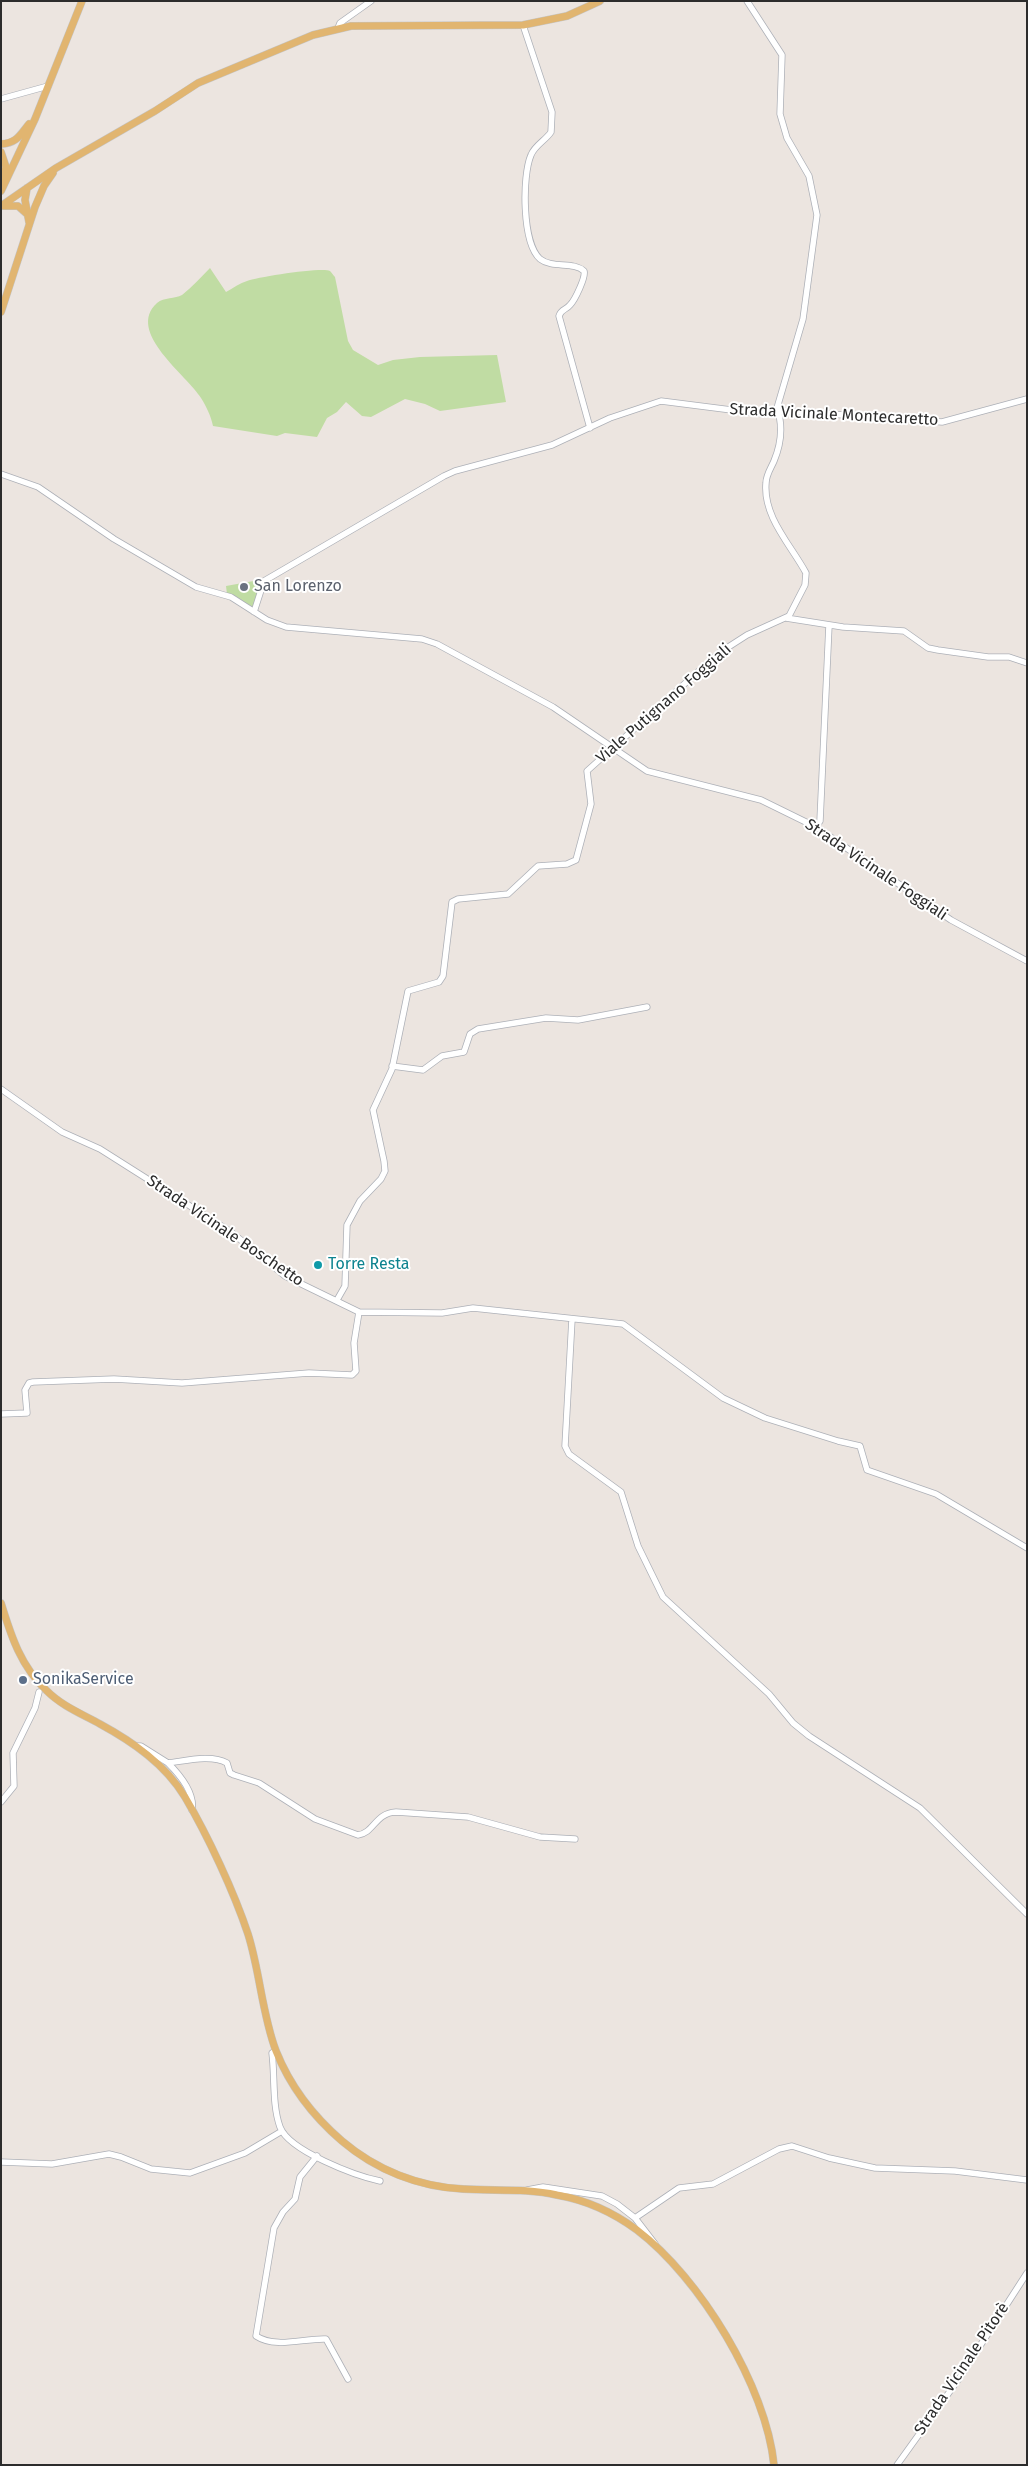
<!DOCTYPE html>
<meta charset="utf-8">
<style>
body{margin:0}
#map{position:relative;width:1028px;height:2466px;overflow:hidden;background:#ece5e0;font-family:"Fira Sans",sans-serif}
canvas{display:block}
.frame{position:absolute;inset:0;border:2px solid #2c2c2c;pointer-events:none}
</style>
<div id="map">
<canvas width="1028" height="2466"></canvas>
<div class="frame"></div>
</div>
<script>
const g = document.querySelector('canvas').getContext('2d');
g.lineJoin = 'round';
function paint(path, color) {
  g.fillStyle = color;
  g.fill(path, 'evenodd');
}
function stroke(path, color, width, dash) {
  g.strokeStyle = color;
  g.lineWidth = width;
  g.lineCap = dash ? 'butt' : 'round';
  g.setLineDash(dash || []);
  g.stroke(path);
}
function drawText(font, color, halo, rows, align = 'center') {
  g.font = font + ' "Fira Sans",sans-serif';
  g.lineWidth = 4;
  g.setLineDash([]);
  g.textBaseline = 'middle';
  g.strokeStyle = halo;
  g.fillStyle = color;
  for (const [text, x, y, turn = 0] of rows) {
    g.save();
    g.translate(x, y);
    g.rotate((+turn || 0) * Math.PI / 180);
    g.textAlign = isNaN(turn) ? turn : align;
    if (halo) g.strokeText(text, 0, 0);
    g.fillText(text, 0, 0);
    g.restore();
  }
}
const green = new Path2D(`
 M210 268 226 292C233 288 240 283 247 281 258 277 322 267 330 271 332 273 333 275 335 277L348 341 353 350 378 365 393 360 420 357 497 355 506 402 440 411 425 404 405 399 371 417 362 416 346 402 337 412 327 418 317 437 285 433 277 436 213 426C211 416 206 406 201 398 188 376 125 332 157 303 164 297 175 299 182 295 192 287 201 277 210 268Z
 M259 580 256 603 252 607 227 594 226 586Z`);
const minor = new Path2D(`
 M523 25 552 112 551 132C546 140 535 145 531 155 522 176 522 243 540 259 553 269 573 261 584 271 586 277 575 300 570 305 566 310 561 309 559 316L590 428
 M338 28 340 23 371 1
 M1 99 48 86
 M1 474 38 487 114 539 196 587 231 597 267 620 286 627 422 639 437 644 553 707 647 771 761 800 816 827 951 920 1027 961
 M254 612 264 581 444 476 455 471 552 445 610 418 661 401 763 414 787 411 942 422 1027 399
 M786 618 843 627 904 631 928 648 938 650 988 657H1009L1027 663
 M816 827 820 821 829 625
 M392 1066 423 1070 442 1056 464 1052 470 1034 478 1029 546 1018 578 1020 647 1007
 M1 1089 62 1132 100 1149 231 1232 285 1276 359 1312 442 1313 473 1308 623 1324 723 1398 765 1418 838 1441 860 1446 867 1470 936 1494 1027 1548
 M337 1300 345 1286 347 1225 360 1201 381 1179 385 1171 384 1161 373 1110 392 1069 408 991 439 982 443 976 452 902 458 899 508 894 538 866 567 864 576 860 591 804 587 771 719 653 747 635 789 616 805 585 806 573C791 545 763 517 766 483 766 475 771 468 774 461 781 444 783 425 777 408L803 319 817 215 809 176 787 138 780 114 782 55 747 1
 M572 1319 565 1446 569 1454 621 1492 638 1546 663 1597 769 1694 793 1723 809 1736 920 1808 1027 1914
 M1 1414 27 1413 25 1390 29 1383 33 1382 114 1379 182 1383 309 1373 352 1375 356 1371 354 1343 359 1312
 M137 1746H141L168 1763
 M1 1802 14 1786 13 1753 35 1708 39 1692
 M192 1810C195 1793 179 1774 168 1763 185 1761 211 1754 227 1763L230 1773 234 1775 259 1783 315 1819 358 1835C374 1833 375 1813 396 1812L468 1817 540 1837 575 1839
 M276 2051 272 2053C275 2076 272 2105 280 2127 289 2151 356 2176 380 2181
 M317 2156 300 2177 295 2199 283 2212 274 2228 256 2336C276 2349 304 2338 326 2339L348 2379
 M1 2162 52 2164 109 2154 121 2157 151 2169 190 2173 245 2153 282 2131
 M527 2190 543 2187 602 2196 617 2204 635 2218 655 2244
 M635 2218 679 2188 713 2184 779 2149 792 2146 829 2158 875 2168 955 2171 1027 2180
 M897 2465 958 2380 1027 2273`);
const major = new Path2D(`
 M1 144C17 143 20 135 29 124
 M1 152 6 167 1 183
 M27 188 25 200 29 222
 M1 191 35 119 82 1
 M1 206 56 168 155 111 198 83 313 35 351 26 523 25 567 16 600 1
 M4 206H18L27 214
 M1 312 35 207 44 186 53 173
 M1 1603C11 1636 21 1667 47 1691 62 1706 82 1714 100 1724 133 1742 165 1764 185 1797 208 1836 234 1892 248 1934 260 1972 262 2014 276 2051 290 2086 314 2117 342 2141 376 2170 419 2187 463 2189 495 2191 526 2188 557 2195 586 2200 614 2213 637 2230 700 2278 766 2386 774 2465`);
const markers = [
 [244,587,5,"#6b7280"],
 [318,1265,5,"#0f9aa8"],
 [23,1680,5,"#5c6f8a"]
];
const streetNames = [
 ["Strada Vicinale Montecaretto",834,415,3],
 ["Viale Putignano Foggiali",664,704,-41],
 ["Strada Vicinale Foggiali",876,870,34],
 ["Strada Vicinale Boschetto",225,1231,34],
 ["Strada Vicinale Pitorè",962,2369,-56]
];
const worshipNames = [
 ["San Lorenzo",254,587]
];
const cultureNames = [
 ["Torre Resta",328,1265]
];
const serviceNames = [
 ["SonikaService",33,1680]
];
paint(green, '#c0dca3');
stroke(minor, '#adb0b7', 7);
stroke(major, '#c4c4c4', 8);
stroke(minor, '#fff', 5.5);
stroke(major, '#e1b570', 7);
for (const [x, y, r, color] of markers) {
  const dot = new Path2D();
  dot.arc(x, y, r, 0, 2 * Math.PI);
  g.fillStyle = color;
  g.fill(dot);
  stroke(dot, '#fff', 2);
}
drawText('16px', '#2c2c2c', '#fff', streetNames);
drawText('16px', '#5b616d', '#fff', worshipNames, 'left');
drawText('16px', '#0d838f', '#fff', cultureNames, 'left');
drawText('16px', '#4e5e75', '#fff', serviceNames, 'left');
</script>
